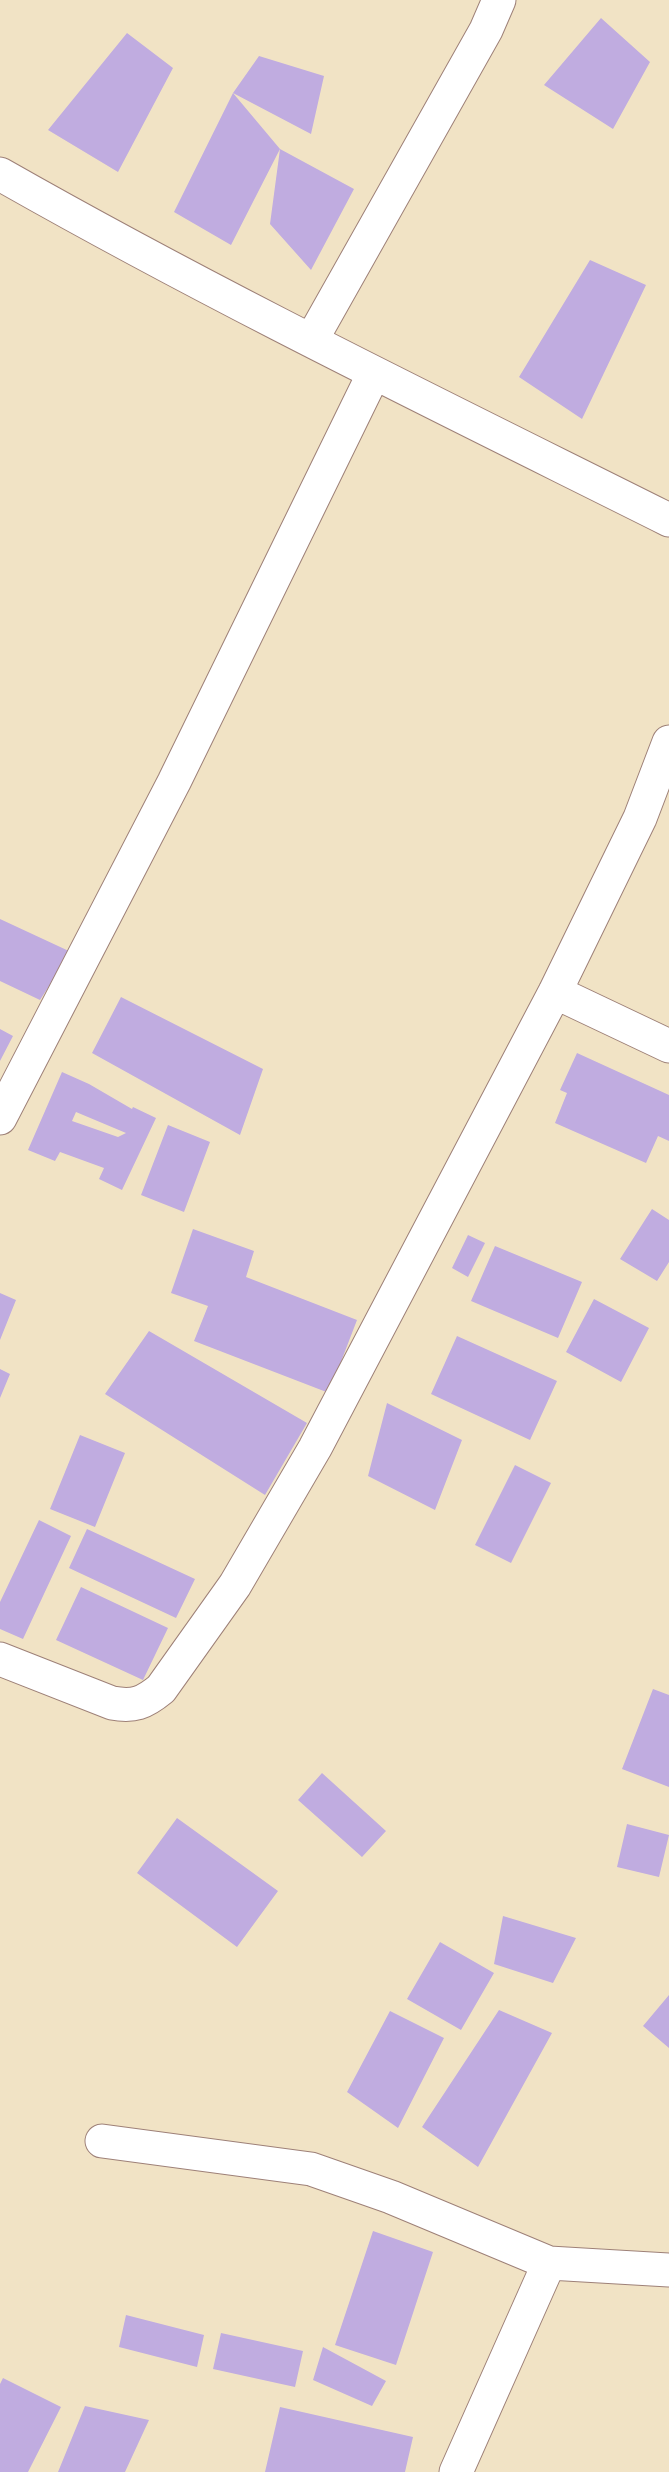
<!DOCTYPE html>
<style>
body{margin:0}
canvas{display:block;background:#f1e3c5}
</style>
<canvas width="669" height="2472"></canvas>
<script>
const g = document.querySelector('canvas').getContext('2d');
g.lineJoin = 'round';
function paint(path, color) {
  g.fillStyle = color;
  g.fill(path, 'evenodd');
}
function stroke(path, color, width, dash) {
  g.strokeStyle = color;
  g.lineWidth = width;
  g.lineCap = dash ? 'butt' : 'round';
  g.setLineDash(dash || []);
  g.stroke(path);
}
const building = new Path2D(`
 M601 18 650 62 613 129 544 85Z
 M127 33 173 68 118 172 48 130Z
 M259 56 324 76 311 134 233 93Z
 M233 93 280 149 231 245 174 212Z
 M280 149 354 189 311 270 270 224Z
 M590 260 646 285 582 419 519 377Z
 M0 919 71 952 40 1000 0 981Z
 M121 997 263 1069 240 1135 92 1053Z
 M0 1029 13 1036 0 1061Z
 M577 1053 669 1095V1141L658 1136 646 1163 555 1123 567 1093 560 1090Z
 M62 1072 89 1084 132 1109 133 1107 156 1118 122 1190 99 1179 104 1168 60 1152 55 1161 28 1150ZM76 1112 126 1133 118 1137 72 1121Z
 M168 1125 210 1142 184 1212 141 1195Z
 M652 1209 669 1220V1262L657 1281 620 1259Z
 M193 1229 254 1251 246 1277 357 1320 329 1393 194 1341 208 1306 171 1293Z
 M468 1235 485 1243 468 1277 452 1268Z
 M495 1246 582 1282 558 1338 471 1301Z
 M0 1293 16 1300 0 1340Z
 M594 1299 649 1328 621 1382 566 1352Z
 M149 1331 307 1423 265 1495 105 1394Z
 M457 1336 557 1381 530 1440 431 1394Z
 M0 1369 10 1374 0 1398Z
 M387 1403 462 1440 435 1510 368 1476Z
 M80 1435 125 1453 95 1527 50 1509Z
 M515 1465 551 1483 511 1563 475 1545Z
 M39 1520 71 1536 23 1639 0 1629V1602Z
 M87 1529 195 1579 176 1618 69 1568Z
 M81 1587 168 1628 143 1680 56 1640Z
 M653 1689 669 1695V1787L622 1769Z
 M322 1773 386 1831 362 1857 298 1800Z
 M177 1818 278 1891 237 1947 137 1873Z
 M627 1824 669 1835 659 1877 617 1867Z
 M503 1916 576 1938 553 1983 494 1964Z
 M440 1942 494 1973 461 2030 407 1999Z
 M669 1995V2048L643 2026Z
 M499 2010 552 2033 478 2167 422 2127Z
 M390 2011 444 2038 398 2128 347 2092Z
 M373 2231 433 2252 396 2365 335 2345Z
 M126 2315 204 2335 197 2367 119 2347Z
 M221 2333 303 2351 295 2387 213 2369Z
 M323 2347 386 2381 372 2406 313 2380Z
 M3 2378 61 2407 28 2472H0V2384Z
 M85 2406 149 2420 125 2472H58Z
 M280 2407 413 2437 405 2472H265Z`);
const minor = new Path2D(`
 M0 174C218 298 445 408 669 520
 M312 339 486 30 499 0
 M555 992 669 1046
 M0 1118 174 782 374 373
 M0 1659 112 1703C134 1707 144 1703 161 1689L235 1585 315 1448 555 992 640 818 669 742
 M102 2141 311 2169 391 2197 549 2263 669 2270
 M456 2472 549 2263`);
paint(building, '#c0ace0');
stroke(minor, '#9e8178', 35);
stroke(minor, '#fff', 33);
</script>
